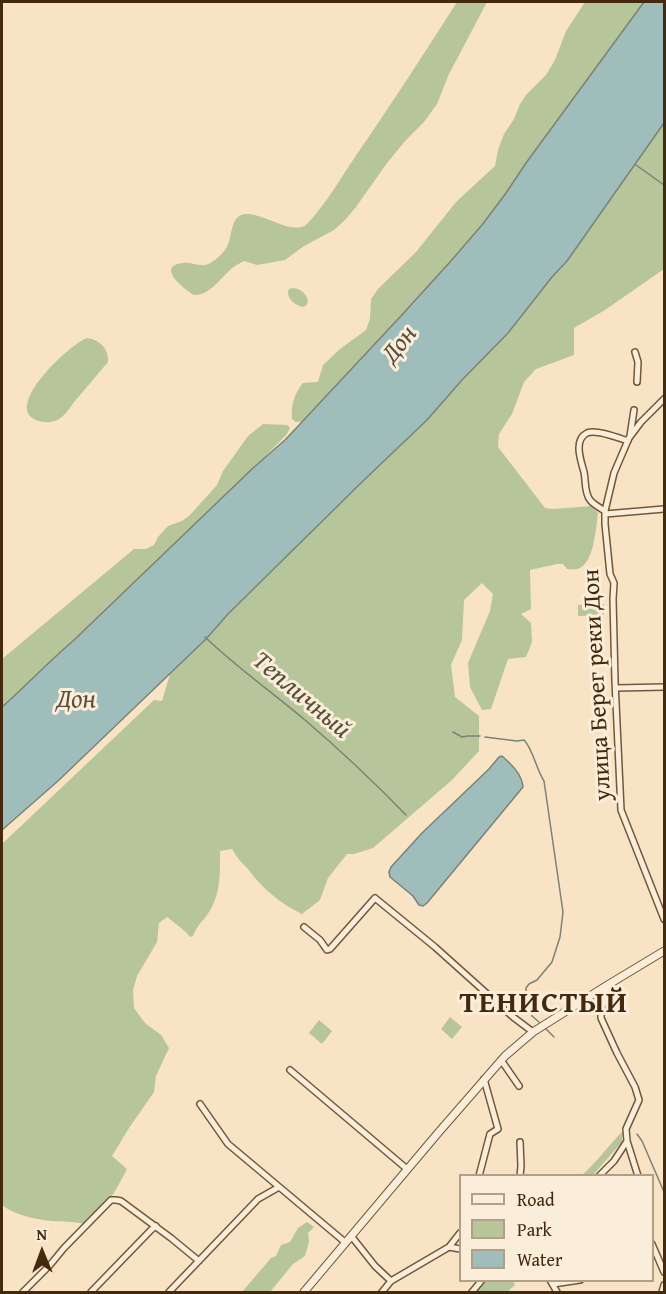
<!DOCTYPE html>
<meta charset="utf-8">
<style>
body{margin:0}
#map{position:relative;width:666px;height:1294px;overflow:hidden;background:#f8e3c5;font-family:"Gentium Book Plus",serif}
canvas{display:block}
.frame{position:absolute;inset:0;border:3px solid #44290f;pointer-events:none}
.legend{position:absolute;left:459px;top:1174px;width:195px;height:108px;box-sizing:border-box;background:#faedd9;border:2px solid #b19f88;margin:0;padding:8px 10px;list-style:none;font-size:18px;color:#44290f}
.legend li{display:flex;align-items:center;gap:12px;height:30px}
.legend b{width:30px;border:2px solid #b19f88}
.north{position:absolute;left:12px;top:1222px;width:60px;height:60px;-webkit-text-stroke:4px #faedd9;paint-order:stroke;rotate:359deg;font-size:16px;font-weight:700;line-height:24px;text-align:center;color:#44290f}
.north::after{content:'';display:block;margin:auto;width:21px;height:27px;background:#44290f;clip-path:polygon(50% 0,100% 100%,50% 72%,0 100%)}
</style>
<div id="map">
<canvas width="666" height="1294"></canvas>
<div class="frame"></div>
<ul class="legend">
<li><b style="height:8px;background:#faedd9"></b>Road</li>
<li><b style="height:16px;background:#b7c59a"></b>Park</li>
<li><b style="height:16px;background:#9fbdba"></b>Water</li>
</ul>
<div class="north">N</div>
</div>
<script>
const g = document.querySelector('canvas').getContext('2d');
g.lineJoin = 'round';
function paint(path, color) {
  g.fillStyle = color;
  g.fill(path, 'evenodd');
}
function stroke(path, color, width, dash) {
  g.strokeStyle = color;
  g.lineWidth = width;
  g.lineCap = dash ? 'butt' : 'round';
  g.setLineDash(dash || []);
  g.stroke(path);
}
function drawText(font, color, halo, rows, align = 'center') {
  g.font = font + ' "Gentium Book Plus",serif';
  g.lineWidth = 6;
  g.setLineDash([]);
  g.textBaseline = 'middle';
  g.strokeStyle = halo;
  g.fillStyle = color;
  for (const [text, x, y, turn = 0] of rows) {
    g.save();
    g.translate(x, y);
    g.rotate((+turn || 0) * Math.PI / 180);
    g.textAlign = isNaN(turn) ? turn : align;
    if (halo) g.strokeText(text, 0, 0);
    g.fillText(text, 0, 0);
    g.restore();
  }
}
const green = new Path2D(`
 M457 2H487L449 74 437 104 424 122 406 140 387 163 356 207 345 220 334 230 304 246 285 260 257 265 244 261C243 262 236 265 235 266 221 276 212 295 194 295 184 289 155 266 183 263 190 262 198 266 205 265 212 264 223 254 226 248 233 239 229 216 245 214 262 212 291 235 306 225 309 222 312 218 315 215 328 199 338 183 349 166 386 112 422 57 457 2Z
 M585 2H646L527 168 445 272 304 421 296 422 292 419C291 405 294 394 303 383L318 382 323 365 340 349 366 330 370 319 371 299 378 289 416 252 456 202 495 166 498 150 504 134 514 119 520 104 526 95 546 75 555 60 566 31Z
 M664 123V269L605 310 574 328V355L536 369 524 382 512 414 499 434 498 447 545 508 553 509 592 506 598 513C596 528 594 565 577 569 574 570 570 569 567 569L563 564H557L530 570 531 609 521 614 531 623 532 642 526 657 508 659 491 709 482 710 470 687 468 663 490 611 493 594 482 583 464 600 462 640 451 665 455 697 479 716V751L452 780 373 848 354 854H347L328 878 320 900 302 914C285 906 269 894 256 879 253 876 250 871 247 868 240 861 237 858 232 849L220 851C220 872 221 894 209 912 203 922 198 923 193 936L190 937 186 932 167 917 159 923 157 942 137 976 133 990 134 1008 145 1023 161 1035 169 1048 156 1076 154 1092 129 1128 112 1156 127 1169C116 1190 105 1212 84 1224 73 1221 62 1222 51 1221 34 1219 15 1215 2 1205V844L154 700 162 701 171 671 206 639 228 614 363 480 427 420 462 380 508 333 552 277 567 261Z
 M293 288C301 289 306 293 308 301L306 306 302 307C294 304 288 300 288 291L289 289Z
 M87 338C100 340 109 349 108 362 97 375 86 388 75 401 70 407 66 415 59 419 53 423 43 423 36 420 3 406 70 344 87 338Z
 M263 424 287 425 290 428 287 434 205 518 2 709V659L134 549H146L154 545 158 537 168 526 182 521 190 515 217 485 223 471 248 436Z
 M604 604V615L578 616V605Z
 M450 1017 462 1027 452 1039 441 1029Z
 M319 1020 332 1031 322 1044 309 1033Z
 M622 1132V1142L593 1175H582C597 1162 608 1146 622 1132Z
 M307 1222 314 1227 308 1233 309 1242 305 1256 293 1264 270 1292H242L271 1258 276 1256 281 1245 290 1242 298 1228Z
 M482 1281H513L515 1285 507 1292H472Z`);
const water = new Path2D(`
 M644 2H664V123L567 261 552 277 508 333 462 380 427 420 363 481 228 614 206 639 58 781 2 830V707C26 686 48 662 73 641L252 469 286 439 400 317 450 262 482 225 506 193 526 163Z
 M502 756C511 764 522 774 523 787L427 903 423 906 419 905 413 896 390 877 389 872 391 867 422 833 489 769 499 757Z`);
const stream = new Path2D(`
 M636 165 664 185
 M205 637C236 667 272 692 305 720 340 750 374 782 406 815
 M453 732 462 737 468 736H480
 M485 737 517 741 524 740C533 749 536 769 544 781L563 912 560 937 552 962 537 980 529 984 526 988V995
 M527 1000 532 1016 539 1022
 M546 1029 554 1037
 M637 1134 642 1141 664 1192`);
const minor = new Path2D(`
 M635 352 638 362 637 382
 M664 399 641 422 629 438 614 473 605 511V524L610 574 614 583 613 599 615 681 621 810 664 919
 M630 436 634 410
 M605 511C600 508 593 504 590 500 584 492 586 481 584 472 581 461 573 440 587 433 596 429 619 438 628 441
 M605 514 664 509
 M616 688 664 687
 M304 927 320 940 327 950 330 949 375 898 435 947 513 1017 533 1032
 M606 986 605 999 601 1010V1018L617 1053 635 1087 639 1100 626 1129 627 1141 638 1176
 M501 1060 519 1086
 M290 1070 407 1169
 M200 1104 228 1144 346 1243
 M479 1176 490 1134 498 1129 484 1079
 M520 1176 521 1166 520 1142
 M599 1176 614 1161 627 1141
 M352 1237 375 1266 391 1281 382 1292
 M652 1244 664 1272
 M449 1247 460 1249
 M550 1280 557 1292
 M391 1281 449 1247 460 1233
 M553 1284 580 1280
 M23 1292 50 1265 64 1248 111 1200H116L121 1201 171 1238 199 1261
 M91 1292 151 1230 156 1226
 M169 1292 258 1199 279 1187
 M472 1292 482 1280
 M662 1292 664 1285`);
const tertiary = new Path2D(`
 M304 1292 438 1133 505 1056 533 1032 606 986 664 951`);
const streetNames = [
 ["улица Берег реки Дон",598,685,-93]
];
const waterNames = [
 ["Дон",400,345,-51],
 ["Тепличный",301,696,40],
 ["Дон",76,700]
];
const districtNames = [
 ["ТЕНИСТЫЙ",544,1004]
];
paint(green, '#b7c59a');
paint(water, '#9fbdba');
stroke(water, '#7b8276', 1.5);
stroke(stream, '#7b8276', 1.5);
stroke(minor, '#71583c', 8);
stroke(tertiary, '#71583c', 9);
stroke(minor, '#faedd9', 5);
stroke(tertiary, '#faedd9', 7);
drawText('24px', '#44290f', '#faedd9', streetNames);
drawText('italic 26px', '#5b4e3a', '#faedd9', waterNames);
g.letterSpacing = '1.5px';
drawText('bold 30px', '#44290f', '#faedd9', districtNames);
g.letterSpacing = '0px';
</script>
